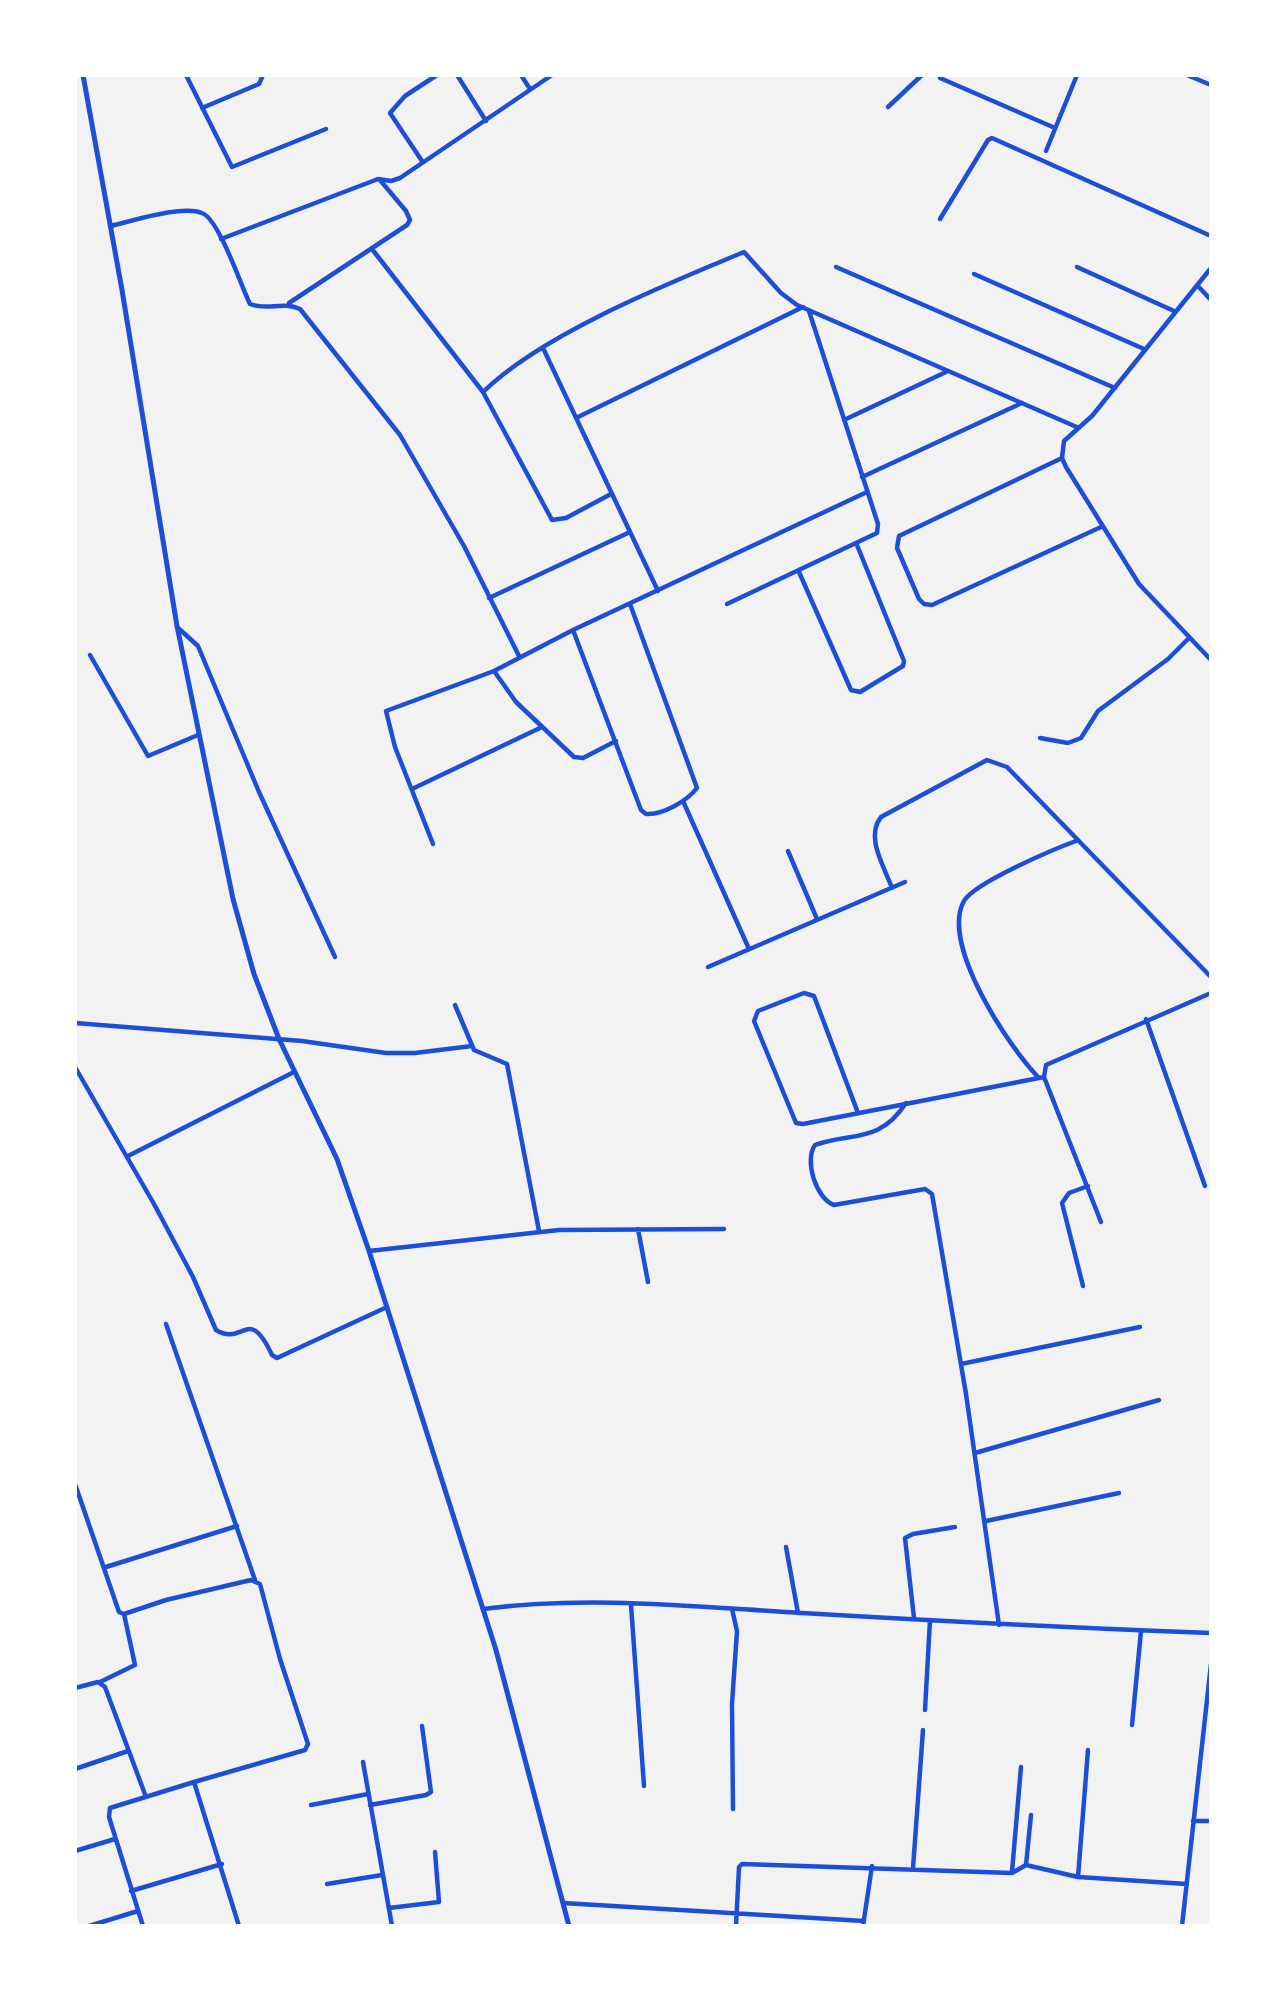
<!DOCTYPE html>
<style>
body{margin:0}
#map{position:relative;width:1286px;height:2001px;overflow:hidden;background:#f2f2f2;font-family:"Roboto Serif",serif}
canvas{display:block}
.frame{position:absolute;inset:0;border:77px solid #fff;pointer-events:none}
</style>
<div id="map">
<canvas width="1286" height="2001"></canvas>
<div class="frame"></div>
</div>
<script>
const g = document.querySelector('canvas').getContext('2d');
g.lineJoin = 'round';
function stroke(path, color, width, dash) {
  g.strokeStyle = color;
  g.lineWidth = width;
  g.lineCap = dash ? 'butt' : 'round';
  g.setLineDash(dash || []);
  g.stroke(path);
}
const minor = new Path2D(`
 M186 75 232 167 326 129
 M457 75 486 121
 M521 75 530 89
 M1187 75 1211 85
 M940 78 1055 128
 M888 107 922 75
 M202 108 259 84 263 75
 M1046 151 1077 75
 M422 161 390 113 405 96 437 75
 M940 219 988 140 992 138 1211 236
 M110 226C133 221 181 205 202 213 219 219 241 286 250 304 268 311 282 301 300 309L400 435 464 546 519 656
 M221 239 378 179 391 181 400 178 552 75
 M372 249 483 392
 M836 267 1115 388
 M1077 267 1174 311
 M1211 268 1092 416 1064 441 1062 458 1066 467 1139 584 1211 660
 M974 274 1144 349
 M1197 285 1211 300
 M289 303 407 225 410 220 406 211 380 180
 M543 348 658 591
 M576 418 803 307
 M844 420 946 372
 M1062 458 899 536 897 548 919 599 924 604 932 605 1101 527
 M862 477 1022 403
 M611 494 566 518 552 520 483 392C542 334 667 284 744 252L781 293 797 305 1079 428
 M799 572 851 690 860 692 903 666 904 661 857 545
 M489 598 630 532
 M727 604 877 533 878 524 809 311
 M177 627 198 646 259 792 335 957
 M573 630 641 810 646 814C663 815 687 801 697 788L630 604
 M90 655 148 756 198 735
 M1040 738 1068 743 1081 738 1098 711 1168 659 1189 638
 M616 741 583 758 574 757 516 702 494 671 573 630 867 492
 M412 789 542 727
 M683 801 749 949
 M433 844 395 747 386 711 494 671
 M788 851 817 919
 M892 888C884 866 865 837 881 817L987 760 1007 767 1211 977
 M708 967 905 882
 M455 1005 474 1050 507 1064 539 1231
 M1146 1019 1205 1186
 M75 1023 302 1041 386 1053H415L472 1046
 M75 1067 154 1204 193 1277 216 1330C244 1347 248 1304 272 1355L277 1358 387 1307
 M1038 1077C1009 1047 940 944 964 901 974 883 1054 849 1076 841
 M906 1103C879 1144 852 1132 815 1145 804 1160 816 1199 834 1205L925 1189 932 1194 966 1394 999 1625
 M858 1113 814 996 804 993 758 1011 754 1021 796 1123 803 1124 1044 1077
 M128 1156 294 1072
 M1101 1222 1044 1077 1046 1065 1211 993
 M638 1229 648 1282
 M369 1251 559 1230 724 1229
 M1083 1286 1062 1203 1069 1193 1088 1186
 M166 1324 255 1580
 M961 1364 1140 1327
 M975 1453 1159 1400
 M75 1484 119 1612 124 1614 166 1600 251 1580 260 1584 280 1659 308 1744 305 1750 194 1782
 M986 1521 1119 1493
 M786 1547 798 1613
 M106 1567 237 1526
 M631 1605 644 1786
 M483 1609C588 1595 697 1607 802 1613 938 1621 1074 1628 1211 1633
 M732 1609 737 1631 732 1704 733 1809
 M914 1618 905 1538 913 1534 955 1527
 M100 1682 135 1665 124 1614
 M75 1688 98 1682 105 1687 146 1797
 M925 1710 930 1620
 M1132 1725 1141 1631
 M363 1762 392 1926
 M75 1769 128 1751
 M311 1805 368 1794
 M370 1805 426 1795 431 1792 422 1726
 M1193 1821H1211
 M75 1851 115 1839
 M1026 1865 1031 1815
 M913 1868 923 1730
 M1012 1872 1021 1767
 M1078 1877 1088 1750
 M327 1884 382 1875
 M131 1891 222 1864
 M563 1903 864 1921
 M389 1908 439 1902 435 1852
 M89 1926 138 1911
 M143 1926 109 1817 110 1808 194 1782 239 1926
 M736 1926 739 1867 742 1864 1012 1873 1026 1865 1078 1877 1187 1884
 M863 1926 872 1866
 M1182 1926 1211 1664`);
const tertiary = new Path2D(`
 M83 75 122 290 177 626 233 899 254 974 279 1039 337 1159 369 1251 496 1650 569 1926`);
stroke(minor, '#1d4ed8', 4.5);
stroke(tertiary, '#1d4ed8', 5);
</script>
